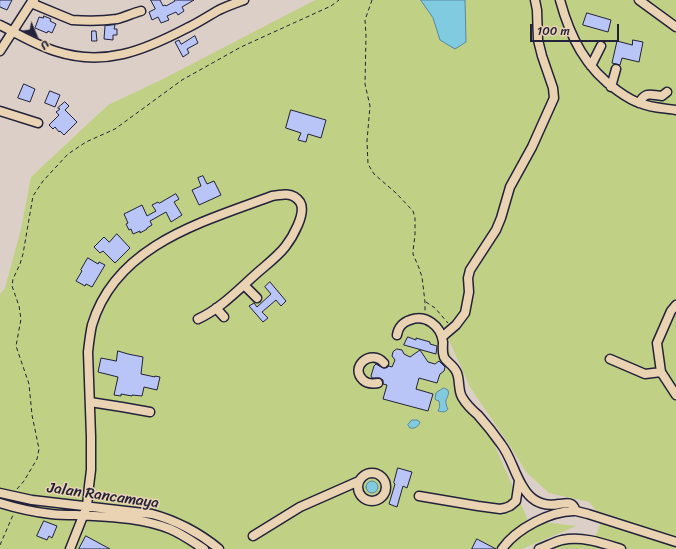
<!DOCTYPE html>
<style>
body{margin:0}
#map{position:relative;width:676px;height:549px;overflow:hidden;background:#dbcfc7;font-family:Sriracha,sans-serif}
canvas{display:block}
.north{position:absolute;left:16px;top:16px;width:40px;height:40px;-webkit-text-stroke:3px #ead3b3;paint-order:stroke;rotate:136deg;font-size:11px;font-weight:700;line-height:16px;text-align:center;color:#22223b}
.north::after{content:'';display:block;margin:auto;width:14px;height:18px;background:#22223b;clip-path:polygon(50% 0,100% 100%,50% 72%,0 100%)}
.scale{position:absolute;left:530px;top:24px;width:89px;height:18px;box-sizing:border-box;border:2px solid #22223b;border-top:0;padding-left:5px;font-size:12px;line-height:14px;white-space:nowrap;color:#22223b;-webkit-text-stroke:3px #ead3b3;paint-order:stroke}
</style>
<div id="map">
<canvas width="676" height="549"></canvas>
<div class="north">U</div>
<div class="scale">100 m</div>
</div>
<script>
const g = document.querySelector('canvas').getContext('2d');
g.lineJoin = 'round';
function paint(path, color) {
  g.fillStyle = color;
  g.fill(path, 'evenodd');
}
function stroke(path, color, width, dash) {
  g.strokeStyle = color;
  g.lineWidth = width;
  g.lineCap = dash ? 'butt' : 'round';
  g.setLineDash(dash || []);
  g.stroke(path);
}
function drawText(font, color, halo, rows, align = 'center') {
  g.font = font + ' Sriracha,sans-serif';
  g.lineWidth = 3;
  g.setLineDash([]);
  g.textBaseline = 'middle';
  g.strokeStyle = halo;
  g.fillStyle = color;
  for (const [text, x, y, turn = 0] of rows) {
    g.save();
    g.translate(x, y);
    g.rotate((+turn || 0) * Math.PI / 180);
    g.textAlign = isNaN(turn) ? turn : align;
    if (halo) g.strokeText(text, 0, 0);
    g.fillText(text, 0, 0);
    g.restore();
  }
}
const green = new Path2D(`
 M315 0H676V549H529L570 536 595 538 600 525 598 513 589 502 549 493 526 472 510 446 470 387 443 327 465 406 492 440 528 520 576 526 522 549H0V294L5 288 21 229 31 177 108 105 163 79Z`);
const water = new Path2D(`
 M421 0H465L466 42 455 49 440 40 433 18Z
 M444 388 448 390C450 396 445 398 446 403 446 405 447 407 448 409 445 413 443 412 438 411 440 408 440 405 439 401L436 400 435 399 436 393Z
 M412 420H417L420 422C419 426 415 429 410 428L408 425Z
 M366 487a6 6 0 1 1 12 0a6 6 0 1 1-12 0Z`);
const building = new Path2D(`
 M0 0H12L7 10 0 7Z
 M151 0H160L163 6 165 5 166 6 175 1 174 0H194L182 7 184 11 178 15 176 12 167 16 169 20 161 23 158 17 152 20 149 12 155 9Z
 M587 13 611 20 608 32 583 25Z
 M44 16 51 19 50 21 56 24 52 33 48 31 47 33 35 28 39 17 43 18Z
 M115 25 114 29H117V35H113V40L104 39 105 26Z
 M92 31H96L97 41H92Z
 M195 36 198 43 187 49 189 53 183 57 175 42 179 40 181 44Z
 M633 40 643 42 639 62 622 58 620 65 612 63 617 41 632 45Z
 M24 84 35 89 30 102 18 98Z
 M50 91 60 95 55 107 45 103Z
 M65 102 69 106 65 110 77 122 64 135 60 131 59 132 55 127 53 129 49 125 59 115 56 112 60 109 58 108Z
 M291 110 326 120 321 138 308 134 306 142 298 140 301 133 286 128Z
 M203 176 207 184 214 181 221 195 199 205 192 190 201 186 198 178Z
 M176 194 179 199 174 202 182 215 171 222 166 212 150 221 152 225 147 228V229L140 233V231L133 234 131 229 129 230 126 224 128 223 124 214 142 205 147 216 156 211 152 205 158 202 159 203Z
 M117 234 130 248 115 263 103 251 100 253 94 247 104 237 109 242Z
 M88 258 98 264 99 262 105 265 92 287 86 284 85 286 76 281 82 271 81 270Z
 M270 282 286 301 281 306 276 300 262 312 268 318 263 322 249 306 254 303 257 307 271 294 265 287Z
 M408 337 416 340V338L430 342V344L437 346 436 354 404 345Z
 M397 349 402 350 404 354 410 357 420 350 428 362 435 364 439 361 445 367 444 371 440 374 437 383 419 378 416 389 433 394 428 411 383 399 387 385 383 384V380L380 378H372L371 376 374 366 376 364 383 368H386L389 366 392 367 395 360 392 356 393 352Z
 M118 351 128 354 143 357 141 374 155 377V376L160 377 157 390 144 387 142 396 132 395V396L121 394V396L114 395 118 377 98 372 101 358 116 361Z
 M398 468 412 472 407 488 403 486 397 507 389 504 395 484 394 483Z
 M44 521 57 526 52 538 49 536 47 540 37 536Z
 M86 536 110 549H79Z
 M477 539 496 549H472Z`);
const path = new Path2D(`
 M372 0 365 20 366 35 365 84 370 106 367 141 368 164 374 174 396 193 413 211 415 218V235L413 251V254L419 268 422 277 425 302V312
 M426 302 435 308 448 323
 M17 489 24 481 37 459 39 449 32 415 29 384 16 346 21 319 19 306 12 286 13 279 20 264 23 254 33 196 43 181 68 154 86 142 115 129 182 80 241 47 331 6 339 0
 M0 545 13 515`);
const minor = new Path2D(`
 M560 0C570 37 586 69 618 91 625 96 632 101 640 103 651 108 664 108 676 110
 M639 0 676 27
 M31 3 72 20C87 21 102 21 117 19 125 17 133 13 141 11
 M0 25C18 34 36 45 55 51 104 67 143 51 187 28 198 23 208 16 219 10 227 6 236 3 244 0
 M0 51 31 3 34 0
 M591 66 601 46
 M611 87 616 69
 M639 103C646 91 650 95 662 96L667 92
 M0 111 38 123
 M244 285 257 298
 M676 305 671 311 657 343 661 372 676 395
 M216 308 224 317
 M397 335C398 328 403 322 410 320 426 314 441 326 443 342 443 347 442 352 444 357 446 362 454 365 457 373 460 381 458 390 462 397 466 404 472 410 478 415 486 424 494 434 501 444 511 457 514 473 523 487 531 501 543 507 559 504 562 504 568 502 571 504 574 505 575 509 576 511
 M442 337 456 325 465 313 469 292 468 278 470 270 496 230 501 218 510 187 532 147 554 98 553 88 542 56 538 40 537 10 535 0
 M610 359 645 374 661 372
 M378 383C372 384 367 384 363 380 349 367 371 348 384 363
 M90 402 122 407 150 412
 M358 487a14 14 0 1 1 28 0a14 14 0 1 1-28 0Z
 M0 493 32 500 152 514C175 520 200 533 219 549
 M419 496 478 506 500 509 505 508 510 506 516 501 519 481
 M0 503C16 508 34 512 51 514 59 515 68 515 76 515 107 517 140 517 170 529 182 534 193 542 204 549
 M253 536 300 507 359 481
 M70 549 87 506 89 486 91 470V437L88 352C89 343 90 334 92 325 116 245 202 222 272 196 282 194 293 192 300 202 307 213 292 238 285 247 277 257 266 265 256 274 238 290 220 309 198 319
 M502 549C516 529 551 510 576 511 580 512 584 513 588 514L676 542
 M539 549C547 546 554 542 562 540 583 536 602 543 621 549`);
const streetNames = [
 ["Jalan Rancamaya",103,496,8]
];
paint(green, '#c0d186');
paint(water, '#81cbe1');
stroke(water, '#5b879f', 1);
paint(building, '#b9c5f6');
stroke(building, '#22223b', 1);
stroke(minor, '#22223b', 11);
stroke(path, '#22223b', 1, [4, 3]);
stroke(minor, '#ead3b3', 8);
drawText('15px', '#22223b', '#ead3b3', streetNames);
</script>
